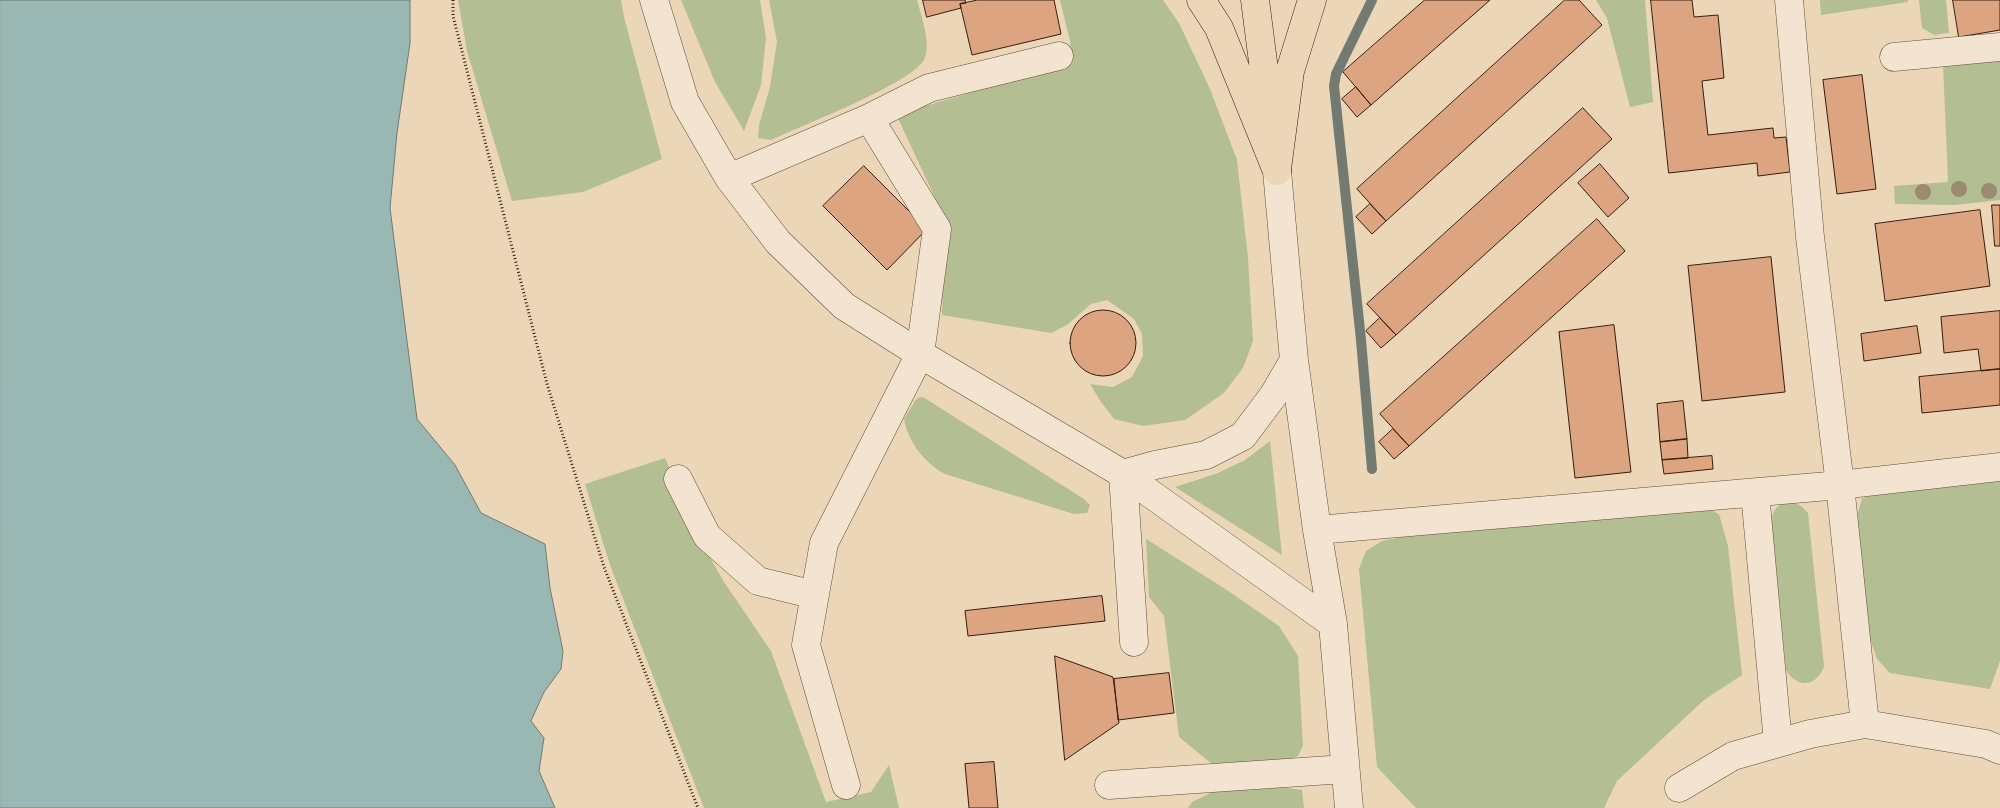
<!DOCTYPE html>
<style>
body{margin:0}
canvas{display:block;background:#ebd6b7}
</style>
<canvas width="2000" height="808"></canvas>
<script>
const g = document.querySelector('canvas').getContext('2d');
g.lineJoin = 'round';
function paint(path, color) {
  g.fillStyle = color;
  g.fill(path, 'evenodd');
}
function stroke(path, color, width, dash) {
  g.strokeStyle = color;
  g.lineWidth = width;
  g.lineCap = dash ? 'butt' : 'round';
  g.setLineDash(dash || []);
  g.stroke(path);
}
const green = new Path2D(`
 M458 0H621L624 17 662 159 583 192 512 201 467 51Z
 M681 0H760L766 38 761 85 744 131 715 82Z
 M769 0H917C921 15 932 45 924 60 908 85 803 125 771 140L758 138 759 125 770 87 777 42Z
 M1060 0H1163L1179 23 1210 89 1237 160 1248 258 1253 341 1243 368 1224 393 1185 420 1143 426 1114 419 1101 402 1090 384 1113 387 1132 377 1143 356 1142 334 1134 319 1107 300 1091 304 1067 325 1051 333 942 315 944 217 896 114 1072 64 1070 41Z
 M1596 0H1645L1653 102 1630 107 1607 18Z
 M1820 0H1908V2L1821 15Z
 M1919 0H1946L1949 33 1934 35 1922 28Z
 M2000 58V200L1955 205 1895 204 1894 186 1948 182 1943 64Z
 M923 397 1084 499 1090 505 1087 513 1074 514 945 474C924 463 908 441 904 419L917 398Z
 M1270 441 1282 555 1175 487 1218 473 1245 460Z
 M665 458 704 547 724 582 771 651 826 802 871 792 889 765 899 808H704L610 565 585 484Z
 M2000 480V661L1990 689 1890 673 1877 659 1866 627 1857 516 1862 498 1883 493Z
 M1786 502C1797 502 1801 505 1808 513L1824 666C1817 687 1797 689 1786 670L1772 528C1771 515 1773 507 1786 502Z
 M1704 507 1719 514 1728 546 1742 675 1704 700 1617 781 1604 808H1416L1377 767 1359 569 1366 551 1382 541 1416 534Z
 M1146 539 1227 590 1279 626 1298 656 1303 746 1298 756 1288 760 1212 764 1179 737 1164 616 1149 597Z
 M1282 787 1302 790 1304 808H1188L1192 802 1217 790Z`);
const water = new Path2D(`
 M0 0H410V43L397 133 390 208 417 419 455 465 481 513 545 544 550 588 563 651 561 669 544 692 531 721 544 738 539 771 555 808H0Z`);
const stream = new Path2D(`
 M1372 0 1336 74 1334 86 1361 340 1372 469`);
const building = new Path2D(`
 M923 0H965L966 3 960 4 961 8 927 17Z
 M978 0H1054L1061 34 972 55 960 4Z
 M1425 0H1490L1371 105 1343 72Z
 M1565 0H1579L1602 25 1386 221 1357 189Z
 M1651 0H1692L1694 17 1718 15 1724 78 1702 81 1708 135 1773 128 1774 138 1786 137 1790 172 1758 176 1757 163 1669 173Z
 M1953 0H2000V30L1959 37Z
 M1862 75 1876 189 1837 194 1823 80Z
 M1356 87 1371 105 1357 117 1342 99Z
 M1583 108 1612 139 1396 335 1367 304Z
 M1600 164 1629 198 1608 217 1578 183Z
 M864 166 927 229 887 270 823 206Z
 M1370 204 1386 221 1372 234 1356 217Z
 M1992 205H2000V246H1995Z
 M1980 210 1990 286 1885 301 1875 224Z
 M1597 219 1625 251 1409 446 1380 414Z
 M1771 257 1785 392 1702 401 1688 266Z
 M1070 343a33 33 0 1 1 66 0a33 33 0 1 1-66 0Z
 M2000 311V369L1981 371 1978 349 1944 353 1941 317Z
 M1380 318 1396 335 1381 348 1366 331Z
 M1614 325 1631 472 1575 478 1559 332Z
 M1917 326 1921 353 1864 361 1861 334Z
 M2000 369V405L1922 413 1919 377Z
 M1683 401 1687 439 1660 442 1657 404Z
 M1393 429 1409 446 1394 459 1379 442Z
 M1687 439 1688 458 1662 460 1660 442Z
 M1712 456 1713 469 1664 474 1662 460Z
 M1102 596 1105 621 968 636 965 611Z
 M1055 656 1113 677 1119 723 1065 760Z
 M1169 673 1174 713 1118 720 1114 679Z
 M994 762 998 808H969L965 764Z`);
const path = new Path2D(`
 M453 0V16L547 384 604 567 698 808`);
const minor = new Path2D(`
 M654 0 685 102 729 178 778 242 844 306 920 354 1123 474 1155 465 1206 455 1243 436 1273 396 1294 360
 M1789 0 1810 237 1840 485 1865 724 1986 744 2000 750
 M1894 57 2000 47
 M1277 171 1294 360 1317 530 1333 624 1349 808
 M729 178 869 118 929 88 1059 56
 M1123 474 1333 624
 M1123 474 1134 642
 M678 479 707 536 758 581 815 595
 M1755 493 1778 743
 M1317 530 1840 485 2000 467
 M846 785 806 645 824 543 920 354 937 229 869 118
 M1109 785 1345 769
 M1679 788 1733 756 1810 734 1865 724`);
const major = new Path2D(`
 M1201 0 1219 28 1277 171
 M1255 0 1272 132
 M1277 169 1290 71 1312 0`);
const trees = [
 [1959,189],
 [1989,191],
 [1923,192]
];
paint(green, '#b3be92');
paint(water, '#99b8b3');
stroke(water, '#727a71', 1);
stroke(stream, '#727a71', 10);
paint(building, '#dda481');
stroke(building, '#371d0d', 1);
stroke(minor, '#644b38', 29);
stroke(major, '#371d0d', 29);
stroke(path, '#371d0d', 3, [1, 2.5]);
stroke(minor, '#f2e4d0', 28);
stroke(major, '#ebd6b7', 28);
g.fillStyle = '#9c8b70';
for (const [x, y] of trees) {
  g.beginPath();
  g.arc(x, y, 8, 0, 2 * Math.PI);
  g.fill();
}
</script>
